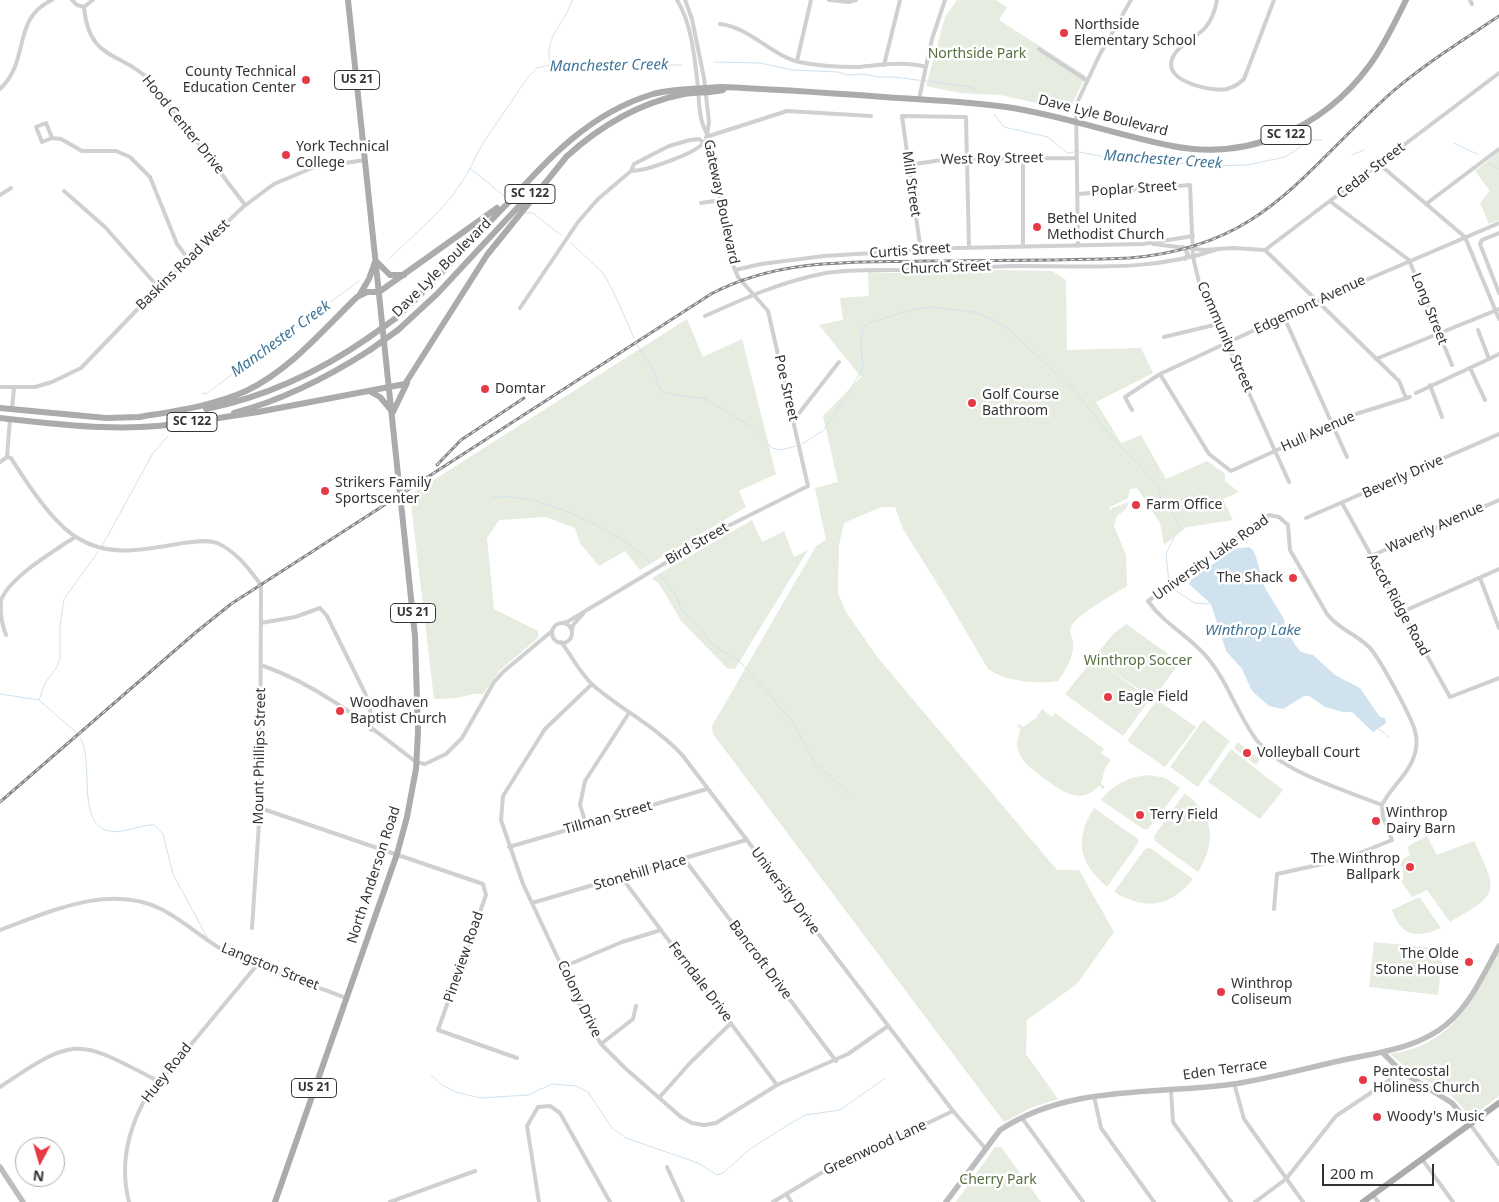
<!DOCTYPE html>
<style>
body{margin:0}
#map{position:relative;width:1499px;height:1202px;overflow:hidden;background:#fff;font-family:"Noto Sans",sans-serif}
canvas{display:block}
.north{position:absolute;left:15px;top:1137px;width:50px;height:50px;box-sizing:border-box;background:#fff;border:1px solid #adadad;border-radius:50%;rotate:186deg;font-size:14px;font-weight:700;line-height:20px;text-align:center;color:#333}
.north::after{content:'';display:block;margin:auto;width:18px;height:22px;background:#e63946;clip-path:polygon(50% 0,100% 100%,50% 72%,0 100%)}
.scale{position:absolute;left:1322px;top:1164px;width:112px;height:22px;box-sizing:border-box;border:2px solid #333;border-top:0;padding-left:6px;font-size:15px;line-height:18px;white-space:nowrap;color:#333;-webkit-text-stroke:4px #fff;paint-order:stroke}
</style>
<div id="map">
<canvas width="1499" height="1202"></canvas>
<div class="north">N</div>
<div class="scale">200 m</div>
</div>
<script>
const g = document.querySelector('canvas').getContext('2d');
g.lineJoin = 'round';
function paint(path, color) {
  g.fillStyle = color;
  g.fill(path, 'evenodd');
}
function stroke(path, color, width, dash) {
  g.strokeStyle = color;
  g.lineWidth = width;
  g.lineCap = dash ? 'butt' : 'round';
  g.setLineDash(dash || []);
  g.stroke(path);
}
function drawText(font, color, halo, rows, align = 'center') {
  g.font = font + ' "Noto Sans",sans-serif';
  g.lineWidth = 5;
  g.setLineDash([]);
  g.textBaseline = 'middle';
  g.strokeStyle = halo;
  g.fillStyle = color;
  for (const [text, x, y, turn = 0] of rows) {
    g.save();
    g.translate(x, y);
    g.rotate((+turn || 0) * Math.PI / 180);
    g.textAlign = isNaN(turn) ? turn : align;
    if (halo) g.strokeText(text, 0, 0);
    g.fillText(text, 0, 0);
    g.restore();
  }
}
const green = new Path2D(`
 M957 0H996L1007 7 999 20 1086 76 1069 110 1000 95 960 93 926 86 945 17Z
 M1499 152V220L1489 224 1480 203 1490 191 1475 171Z
 M985 270 1052 271 1066 280 1067 350 1141 348 1153 373 1096 402 1121 443 1141 435 1166 479 1207 461 1225 474V481L1239 492 1223 499 1233 520 1187 527 1164 545 1160 523 1137 488 1130 489 1128 498 1110 507 1109 512 1112 508 1129 502 1126 509 1117 516 1114 526 1126 555 1127 586C1115 594 1075 615 1071 627 1069 633 1072 636 1073 642 1075 655 1065 671 1058 681 1037 684 1006 682 988 669L948 601 903 529 895 507H881L844 523 839 545 838 593 846 612 878 658 1057 870H1079L1114 932 1077 984 1027 1020 1026 1054 1058 1099 1033 1107 1004 1122 713 734 712 726 816 546 826 540 815 488 838 482 823 416 861 377 819 325 843 320 840 298 869 296 868 272 921 274Z
 M687 319 703 357 742 339 776 474 739 491 746 507 640 570 625 551 599 566 580 543 575 528 546 517 499 520 487 538 494 609 538 631V638L500 670 483 694H473L458 698 434 699 410 495Z
 M752 520 762 542 784 531 794 557 808 550 735 669 727 668 681 621 660 585 652 578Z
 M1126 624 1180 662 1153 699 1095 659 1150 699 1123 736 1065 694 1113 634Z
 M1157 700 1196 727 1165 767 1127 741Z
 M1042 709 1052 717 1055 713 1104 749 1101 753 1111 760 1105 768 1101 784 1105 787 1103 789 1099 786C1080 806 1062 791 1045 779 1027 766 1009 753 1021 729L1017 726 1019 724 1023 727 1036 718Z
 M1203 720 1230 741 1198 787 1170 767Z
 M1238 742 1260 759 1256 765 1234 748Z
 M1231 749 1283 790 1260 819 1208 782Z
 M1150 775 1165 778 1180 788 1148 829H1143L1101 800C1115 783 1128 777 1150 775Z
 M1185 793C1214 815 1217 842 1198 872L1155 841 1154 836Z
 M1094 808 1138 839V843L1107 887C1079 863 1074 839 1094 808Z
 M1427 836 1437 855 1474 841C1499 893 1499 894 1450 922L1427 890 1412 897 1401 881 1403 879V867L1400 866 1403 859 1410 855 1407 847Z
 M1150 848 1193 879C1170 908 1145 910 1114 892L1145 849Z
 M1417 898H1420L1441 928C1417 939 1400 936 1392 910Z
 M1374 942 1443 949 1438 995 1369 987Z
 M1499 949V1096L1471 1117 1449 1093 1410 1071 1390 1054C1400 1052 1411 1050 1420 1046 1461 1029 1481 987 1499 949Z
 M995 1147H1001L1041 1202H956Z`);
const water = new Path2D(`
 M1249 547 1253 550 1256 557 1265 588 1284 619 1285 628 1296 646 1301 652 1313 655 1335 675 1360 688 1380 717 1385 718 1386 723 1373 732 1352 712H1343L1325 707 1309 696H1304L1283 709 1269 706 1252 691 1242 669 1226 651 1211 604 1189 584 1191 580 1234 549Z`);
const stream = new Path2D(`
 M714 62 760 63 792 70 838 72 848 75 863 74 879 77H894L972 87 980 94
 M550 64C544 35 565 25 572 0
 M994 114 1004 127 1048 137 1067 153 1075 152
 M1454 143 1479 155
 M1079 152 1110 158 1125 155 1169 162 1207 166 1247 165 1285 157 1306 143 1314 140H1322
 M1352 155 1364 150
 M1489 163 1499 169
 M470 168 483 143 528 77 537 68 550 65H682
 M525 213H533L562 236
 M571 243 604 274 615 295 634 338
 M389 259C420 228 449 208 470 168L504 196
 M636 343 654 371 660 389 665 393 706 399 750 426 772 448 781 450 796 446
 M202 393 206 394 359 281
 M847 395 863 368 861 341 863 328 868 323 911 310 930 307 973 312 994 320 1007 328 1075 391 1108 433 1158 485 1161 501 1176 518 1179 528 1166 553 1169 583
 M802 444 824 430 844 399
 M492 498C530 488 626 533 650 563
 M102 546 153 453 168 436
 M660 575 677 597 681 609 687 616 702 631 712 644 741 663 766 690 793 723 815 763 851 795
 M1170 587 1195 603 1211 604
 M0 694 39 700
 M39 700 45 683 57 667 60 658V626L64 599 98 552
 M40 701 77 733
 M1379 729 1389 737
 M80 737C94 759 77 819 105 830 121 836 139 824 154 825L163 834 173 874 207 937
 M431 1075 441 1084 455 1092 481 1098 528 1095 552 1084 576 1086 588 1092 612 1128 626 1138 698 1163 717 1175 723 1173 750 1149 791 1123 805 1115 840 1110 884 1079`);
const street = new Path2D(`
 M72 0 77 5 84 7 93 0
 M677 0C692 24 695 60 698 88 699 103 699 120 707 134
 M829 0 849 2 856 0
 M1217 0C1215 11 1212 20 1205 28 1195 39 1171 48 1171 65 1172 83 1213 92 1227 89 1234 87 1239 84 1244 79L1274 0
 M1470 0 1472 4
 M84 7C89 62 120 50 152 82L245 205
 M720 24C749 27 771 55 799 62 818 66 837 67 857 67 880 65 903 61 926 67
 M1039 49 1086 80
 M797 61 811 0
 M884 65 900 0
 M0 89C31 60 11 19 52 0
 M919 99 932 39 945 0
 M706 137 787 111 871 116
 M52 138 42 142 36 127 46 123 52 138 61 139 82 151H116L130 157 150 177 177 244 189 260
 M1023 158V247
 M1379 164 1465 237 1499 319
 M908 165 948 159 1076 158
 M631 171C646 171 697 153 704 142
 M64 191 105 227 159 288
 M1078 194 1190 185 1193 257 1199 282 1289 482
 M0 195 11 188
 M1331 202 1409 260 1452 365
 M701 203 721 200
 M1426 204 1499 149
 M1499 233 1482 240 1480 244 1499 293
 M1153 244 1204 250 1233 248 1265 250 1499 73
 M1078 246 1076 105 1100 54 1131 0
 M1183 247 1188 254 1185 259
 M1265 250 1399 381 1406 398
 M921 252 902 116 966 117 969 248
 M735 270 761 264 824 256 956 248 1143 244 1193 236
 M520 308 578 222 598 199 631 171 634 164 669 146 690 140 699 139 703 142
 M705 316C745 298 783 281 826 273 858 268 889 271 921 270 954 270 987 266 1019 266 1089 266 1151 272 1218 249
 M1284 317 1347 457
 M1478 330 1489 359 1499 354
 M1164 337 1218 324
 M1376 359 1499 309
 M1470 368 1485 400
 M1160 374 1209 454 1231 471 1356 414 1410 397
 M1430 385 1442 417
 M0 387H35L52 382 81 368 156 290 243 207 274 184 312 168 365 160
 M1416 393 1489 359
 M12 409 14 388
 M1132 410 1125 397 1160 374 1317 301 1499 223
 M793 421 839 362
 M7 457 11 458C27 483 51 521 76 537 110 559 146 549 183 543 194 542 207 539 217 543 236 551 249 569 261 585L260 808 252 928
 M7 457 10 419
 M0 462 7 457
 M1342 503 1450 697 1499 678
 M1306 518 1499 434
 M1371 556 1499 500
 M1480 578 1499 628
 M1402 612 1499 569
 M261 623 295 617 320 608 327 616 365 693 370 707 371 730
 M562 623 567 622 722 529 808 486 768 311 738 277 729 255 716 167 713 152 706 141 709 122 704 78 692 19 685 0
 M552 633a10 10 0 1 1 20 0a10 10 0 1 1-20 0Z
 M572 630 573 625 583 614
 M6 635C2 625 0 611 1 600 10 577 54 551 75 537
 M561 642C572 656 580 674 594 686 623 711 657 727 683 756L953 1111 985 1148
 M261 665C319 685 368 725 416 762L425 764 446 754 462 738 494 682 503 672 552 631
 M592 684 545 729 503 796 501 820 523 884 586 1018 601 1044 625 1068 681 1117 692 1123 704 1125 716 1123 777 1085 848 1054 888 1026
 M260 808 483 884 486 895 438 1030 517 1058
 M586 824 580 805 585 781 629 713
 M509 847 707 789
 M685 860 836 1061
 M622 878 777 1085
 M532 903 746 840
 M1274 909 1277 874 1345 859 1392 840 1383 817 1382 805C1391 787 1410 773 1415 753 1417 747 1417 737 1415 731 1411 716 1379 657 1369 647 1356 634 1338 629 1327 614L1290 550 1288 525 1279 517 1269 515 1148 601C1163 623 1189 636 1206 656 1226 679 1236 710 1253 735 1276 771 1343 789 1382 805
 M0 930C49 912 110 883 161 909 185 921 205 941 228 953 265 972 307 982 346 998
 M563 967 622 942 661 930
 M601 1044 633 1019 636 1006
 M1234 1083 1244 1119 1303 1202
 M0 1087C77 1035 77 1039 158 1081
 M1171 1090 1173 1122 1231 1202
 M1094 1096 1101 1128 1154 1202
 M659 1098 689 1064 731 1023
 M1022 1118 1083 1202
 M1470 1124 1499 1164
 M1422 1159 1453 1202
 M667 1167 683 1202
 M787 1195 791 1202
 M1373 1195 1378 1202
 M129 1202C120 1167 127 1133 144 1101L257 965
 M390 1202 475 1171
 M539 1202 527 1126 538 1107 550 1106 560 1113 610 1202
 M773 1202 846 1158 892 1140 953 1111
 M1255 1202 1286 1179 1336 1116 1402 1072`);
const secondary = new Path2D(`
 M1382 1052 1402 1072 1452 1103 1470 1124
 M0 1167 23 1202
 M946 1202 1000 1130C1070 1084 1155 1095 1234 1084 1272 1078 1310 1067 1348 1059 1382 1052 1420 1047 1447 1024 1471 1004 1484 973 1499 946`);
const primary = new Path2D(`
 M566 157C600 126 639 103 684 94 697 92 711 93 723 90
 M377 262 390 275H404
 M360 294 369 279 375 262
 M396 318C435 282 470 242 507 204 550 157 590 113 653 94 676 88 697 89 721 87 775 89 830 93 884 97 925 100 966 101 1006 107 1062 115 1116 135 1172 146 1249 161 1323 128 1369 66 1384 46 1395 22 1406 0
 M398 330 437 294 533 191
 M371 392 380 397 391 410
 M0 408 106 418 141 417
 M206 409C265 397 319 372 368 338
 M393 412 407 383
 M234 413C283 400 328 377 370 350
 M139 417C175 411 213 406 246 391 290 370 322 331 357 297L367 292H379L497 208
 M0 418C64 425 127 433 190 422
 M186 423 258 412 405 384 487 255 567 156
 M275 1202 397 854 407 817 416 769 418 732 415 636 348 0
 M1363 1202 1499 1103`);
const rail = new Path2D(`
 M437 465 461 440 524 398
 M0 802 195 633 231 604 711 294C780 258 848 263 923 261 992 260 1061 261 1129 258 1263 247 1300 174 1391 93 1424 64 1462 41 1499 16`);
const primaryBridge = new Path2D(`
 M368 338 396 318
 M370 350 398 330`);
const markers = [
 [1064,33,5,"#e63946"],
 [306,80,5,"#e63946"],
 [286,155,5,"#e63946"],
 [1037,227,5,"#e63946"],
 [485,389,5,"#e63946"],
 [972,403,5,"#e63946"],
 [325,491,5,"#e63946"],
 [1136,505,5,"#e63946"],
 [1293,578,5,"#e63946"],
 [1108,697,5,"#e63946"],
 [340,711,5,"#e63946"],
 [1247,753,5,"#e63946"],
 [1140,815,5,"#e63946"],
 [1376,821,5,"#e63946"],
 [1410,867,5,"#e63946"],
 [1469,962,5,"#e63946"],
 [1221,992,5,"#e63946"],
 [1363,1080,5,"#e63946"],
 [1377,1117,5,"#e63946"]
];
const shields = [
 [357,80,45],
 [1286,135,50],
 [530,194,50],
 [192,422,50],
 [413,613,45],
 [314,1088,45]
];
const shieldNames = [
 ["US 21",357,80],
 ["SC 122",1286,135],
 ["SC 122",530,194],
 ["SC 122",192,422],
 ["US 21",413,613],
 ["US 21",314,1088]
];
const poiNames = [
 ["Northside",1074,25],
 ["Elementary School",1074,41],
 ["County Technical",296,72,"right"],
 ["Education Center",296,88,"right"],
 ["York Technical",296,147],
 ["College",296,163],
 ["Bethel United",1047,219],
 ["Methodist Church",1047,235],
 ["Domtar",495,389],
 ["Golf Course",982,395],
 ["Bathroom",982,411],
 ["Strikers Family",335,483],
 ["Sportscenter",335,499],
 ["Farm Office",1146,505],
 ["The Shack",1283,578,"right"],
 ["Eagle Field",1118,697],
 ["Woodhaven",350,703],
 ["Baptist Church",350,719],
 ["Volleyball Court",1257,753],
 ["Winthrop",1386,813],
 ["Dairy Barn",1386,829],
 ["Terry Field",1150,815],
 ["The Winthrop",1400,859,"right"],
 ["Ballpark",1400,875,"right"],
 ["The Olde",1459,954,"right"],
 ["Stone House",1459,970,"right"],
 ["Winthrop",1231,984],
 ["Coliseum",1231,1000],
 ["Pentecostal",1373,1072],
 ["Holiness Church",1373,1088],
 ["Woody's Music",1387,1117]
];
const parkNames = [
 ["Northside Park",977,54],
 ["Winthrop Soccer",1138,661],
 ["Cherry Park",998,1180]
];
const streetNames = [
 ["Dave Lyle Boulevard",1103,116,14],
 ["Hood Center Drive",183,125,51],
 ["West Roy Street",992,159,-1],
 ["Cedar Street",1371,171,-38],
 ["Mill Street",911,184,82],
 ["Poplar Street",1134,189,-4],
 ["Gateway Boulevard",721,202,78],
 ["Curtis Street",910,251,-4],
 ["Baskins Road West",183,265,-44],
 ["Dave Lyle Boulevard",442,268,-45],
 ["Church Street",946,268,-2],
 ["Edgemont Avenue",1310,305,-25],
 ["Long Street",1429,309,68],
 ["Community Street",1225,337,66],
 ["Poe Street",786,388,77],
 ["Hull Avenue",1318,432,-24],
 ["Beverly Drive",1403,477,-24],
 ["Waverly Avenue",1435,528,-24],
 ["Bird Street",697,544,-30],
 ["University Lake Road",1211,558,-35],
 ["Ascot Ridge Road",1398,605,61],
 ["Mount Phillips Street",260,756,-89],
 ["Tillman Street",608,818,-16],
 ["Stonehill Place",640,873,-16],
 ["North Anderson Road",374,875,-72],
 ["University Drive",785,891,53],
 ["Pineview Road",464,957,-71],
 ["Bancroft Drive",760,960,53],
 ["Langston Street",270,967,22],
 ["Ferndale Drive",700,982,53],
 ["Colony Drive",579,999,64],
 ["Eden Terrace",1225,1070,-8],
 ["Huey Road",167,1073,-52],
 ["Greenwood Lane",875,1148,-25]
];
const waterNames = [
 ["Manchester Creek",609,66,-1],
 ["Manchester Creek",1163,160,4],
 ["Manchester Creek",281,339,-36],
 ["Winthrop Lake",1253,631]
];
paint(green, '#e6ecdf');
paint(water, '#cfe2ee');
stroke(stream, '#cfe2ee', 1);
stroke(street, '#d0d0d0', 4);
stroke(secondary, '#bdbdbd', 5.5);
stroke(primary, '#ababab', 6);
stroke(rail, '#888', 3);
stroke(rail, '#fff', 1, [4]);
stroke(primaryBridge, '#ababab', 6);
for (const [x, y, r, color] of markers) {
  const dot = new Path2D();
  dot.arc(x, y, r, 0, 2 * Math.PI);
  g.fillStyle = color;
  g.fill(dot);
  stroke(dot, '#fff', 2);
}
for (const [x, y, w] of shields) {
  const box = new Path2D();
  box.roundRect(x - w / 2, y - 9.5, w, 19, 4);
  g.fillStyle = '#fff';
  g.fill(box);
  stroke(box, '#333', 1);
}
drawText('bold 12px', '#333', null, shieldNames);
drawText('14px', '#333', '#fff', poiNames, 'left');
drawText('14px', '#56703f', '#fff', parkNames);
drawText('14px', '#333', '#fff', streetNames);
drawText('italic 15px', '#3f7597', '#fff', waterNames);
</script>
